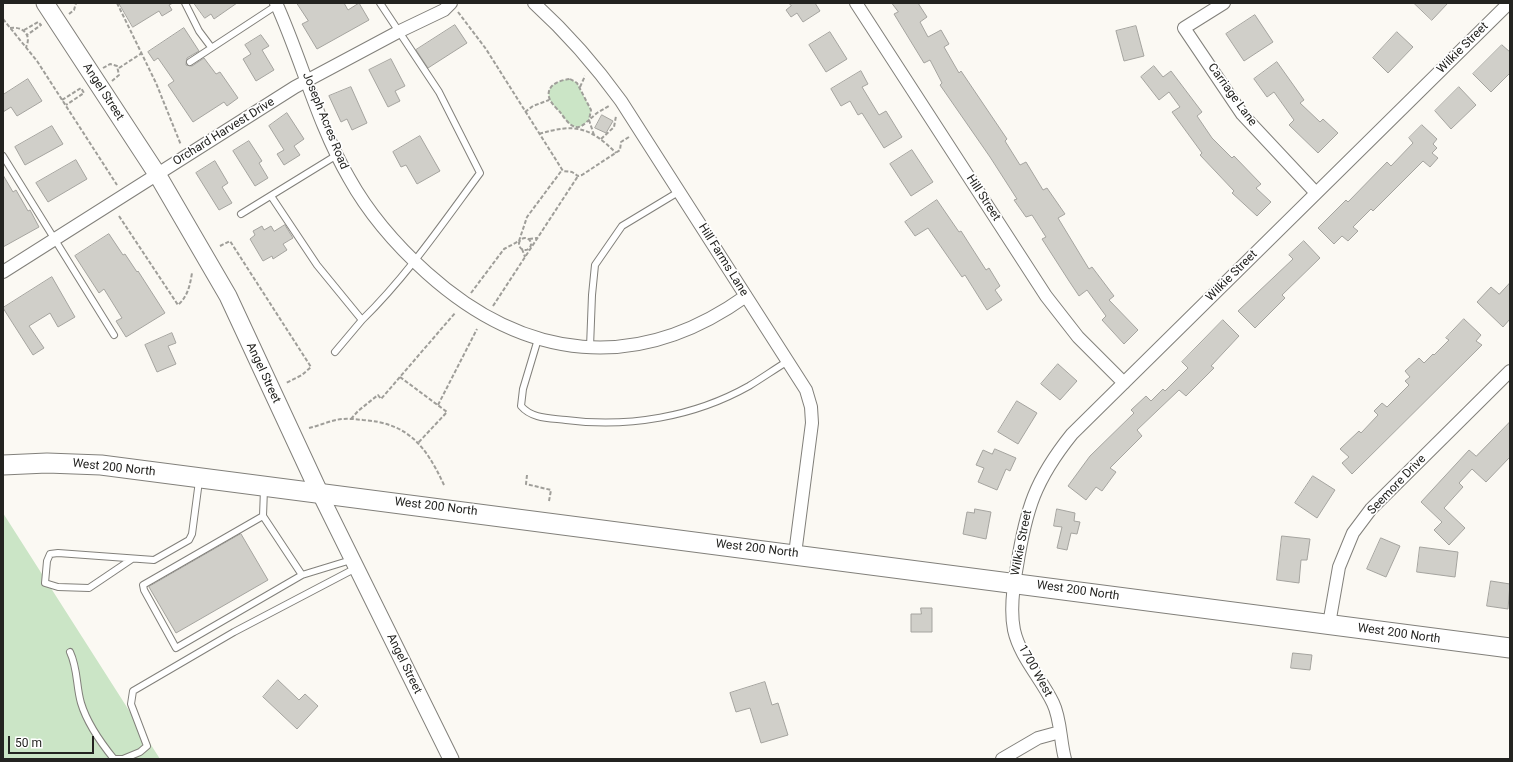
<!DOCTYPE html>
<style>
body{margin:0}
#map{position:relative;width:1513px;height:762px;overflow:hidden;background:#fbf9f3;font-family:Roboto,sans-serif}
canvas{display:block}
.frame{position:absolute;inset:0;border:4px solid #232320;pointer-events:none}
.scale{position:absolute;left:8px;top:736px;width:86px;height:18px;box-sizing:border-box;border:2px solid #232320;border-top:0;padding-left:5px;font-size:12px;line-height:14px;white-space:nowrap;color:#232320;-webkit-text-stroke:3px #fff;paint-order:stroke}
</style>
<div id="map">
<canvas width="1513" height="762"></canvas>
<div class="frame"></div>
<div class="scale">50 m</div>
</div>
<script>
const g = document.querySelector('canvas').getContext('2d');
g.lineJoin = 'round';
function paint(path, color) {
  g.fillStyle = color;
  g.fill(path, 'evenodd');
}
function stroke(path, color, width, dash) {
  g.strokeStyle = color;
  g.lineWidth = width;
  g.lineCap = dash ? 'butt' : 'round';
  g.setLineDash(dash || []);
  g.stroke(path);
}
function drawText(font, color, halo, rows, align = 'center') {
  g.font = font + ' Roboto,sans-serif';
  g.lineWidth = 3.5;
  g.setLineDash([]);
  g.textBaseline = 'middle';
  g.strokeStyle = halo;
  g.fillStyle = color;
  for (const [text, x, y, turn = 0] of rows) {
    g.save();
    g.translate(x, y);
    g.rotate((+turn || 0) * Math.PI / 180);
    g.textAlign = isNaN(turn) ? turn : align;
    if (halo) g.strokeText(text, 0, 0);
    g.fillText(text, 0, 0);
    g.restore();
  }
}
const green = new Path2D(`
 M570 79 577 83 591 110 589 120C585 123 581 128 576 127 569 126 564 117 560 112 557 109 552 104 550 100 544 86 559 80 570 79Z
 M3 513 160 759H3Z`);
const building = new Path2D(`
 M119 3H173L169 5 172 10 162 16 159 11 133 27Z
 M194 3H237L214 19 211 14 205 18Z
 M297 3H344L348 10 359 3 369 20 317 49 302 24 308 21Z
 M789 3H815L820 11 803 22 797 13 791 17 786 10 791 6Z
 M892 3H918L927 17 920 22 928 37 941 30 949 44 944 47 959 73 961 71 1007 139 1005 141 1020 165 1026 162 1043 190 1047 188 1065 214 1058 218 1089 269 1092 267 1114 296 1109 300 1138 330 1124 344 1102 320 1106 316 1087 290 1079 296 1069 281 1042 239 1046 237 1032 215 1026 217 1014 200 1017 199 990 157 940 85 942 83 930 60 924 63 894 14 898 12Z
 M1414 3H1448L1432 20Z
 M1255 15 1273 42 1244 61 1226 34Z
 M455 25 467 43 428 68 416 50Z
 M1136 26 1144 56 1124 61 1116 31Z
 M184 28 199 51 187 58 186 65 192 66 204 58 216 74 220 72 238 98 227 106 224 102 193 122 168 85 174 81 158 58 154 61 148 52Z
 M830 32 847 59 826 72 809 45Z
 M1397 32 1413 47 1388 73 1373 58Z
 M261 35 269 46 262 50 274 70 256 81 243 59 251 54 245 45Z
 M1502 45 1510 52V73L1491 92 1473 74Z
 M391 59 405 86 395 91 400 101 388 107 369 70Z
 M1277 62 1304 100 1300 103 1320 122 1323 119 1338 133 1318 153 1289 125 1294 120 1274 92 1267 97 1254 79Z
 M1154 66 1163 77 1171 71 1202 112 1197 116 1212 138 1232 158 1234 156 1261 184 1256 188 1271 202 1257 216 1232 193 1234 191 1200 155 1202 153 1172 112 1180 107 1169 92 1159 100 1141 77Z
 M861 71 868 84 862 87 879 115 886 111 902 137 884 148 862 113 858 115 850 101 841 106 831 89Z
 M28 79 42 101 17 116 11 107 3 112V95Z
 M351 87 367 123 352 130 347 119 341 122 329 96Z
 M1459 87 1476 105 1451 129 1435 111Z
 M287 113 304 139 294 146 300 155 284 165 277 154 284 150 269 126Z
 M602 115 613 121 606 133 595 128Z
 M1422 125 1437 139 1433 144 1437 148 1432 153 1438 158 1430 167 1423 161 1373 211 1371 209 1353 227 1358 231 1348 241 1342 236 1334 244 1318 228 1346 200 1348 202 1387 162 1391 166 1413 143 1409 138Z
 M52 126 63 144 25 165 15 147Z
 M420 136 440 171 417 184 406 165 401 167 393 152Z
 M249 141 262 161 259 163 268 178 255 186 233 151Z
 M912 150 933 182 911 196 890 164Z
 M76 160 87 179 48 202 36 183Z
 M215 161 228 183 222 187 232 203 219 210 196 173Z
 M3 175 13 192 16 190 28 211 30 210 39 227 3 247Z
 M937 200 959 232 961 231 986 270 989 268 1000 286 995 290 1002 300 987 310 965 275 962 277 928 228 915 236 905 222Z
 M285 225 293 238 283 244 287 250 273 259 272 256 263 261 250 239 255 235 253 231 262 226 264 230 271 226 274 231Z
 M109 234 123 255 125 254 137 272 138 271 165 313 126 337 116 321 122 318 104 289 99 293 75 256Z
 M1304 241 1320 258 1282 295 1285 298 1255 328 1238 311 1293 259 1289 255Z
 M52 277 75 317 58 327 50 313 29 326 44 348 33 355 3 308Z
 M1510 283V319L1503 327 1477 302 1491 287 1499 294Z
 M1464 319 1481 335 1476 341 1482 345 1352 474 1342 463 1349 457 1340 449 1359 431 1361 433 1378 415 1374 411 1382 403 1387 407 1409 385 1405 381 1410 377 1405 371 1419 358 1424 363 1433 354 1434 355 1449 340 1446 338Z
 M1223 320 1239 336 1211 366 1214 368 1186 396 1179 390 1137 430 1142 436 1110 468 1116 472 1102 491 1096 487 1086 500 1068 486 1090 456 1134 413 1131 410 1146 396 1151 401 1163 389 1165 391 1188 368 1182 362Z
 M172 333 176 343 168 346 176 364 157 372 145 345Z
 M1058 364 1077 381 1060 400 1041 384Z
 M1017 401 1037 413 1018 444 998 432Z
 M1510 422V457L1486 482 1472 469 1459 483 1463 487 1444 508 1465 528 1449 545 1434 530 1442 522 1421 502 1469 450 1476 456Z
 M995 449 1016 458 1010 471 1006 469 997 490 978 482 984 468 976 465 983 450 992 454Z
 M1313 476 1335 490 1317 518 1295 503Z
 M975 509 991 512 986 539 963 534 967 512 974 513Z
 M1057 509 1075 513 1074 521 1080 522 1077 534 1071 533 1067 550 1057 548 1062 527 1054 526Z
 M241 534 268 580 176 633 149 587Z
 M1282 536 1310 539 1307 560H1301L1299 583 1277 580Z
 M1381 538 1400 546 1386 577 1367 569Z
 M1420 547 1458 552 1455 577 1417 572Z
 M1491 581 1510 584 1508 609 1487 606Z
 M921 608H932V632H911V614H921Z
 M1293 653 1312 655 1310 670 1291 668Z
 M278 680 299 700 305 694 318 706 297 729 263 697Z
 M765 682 772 705 778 703 788 735 761 743 750 708 736 712 730 693Z`);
const path = new Path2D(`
 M117 3 156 83 181 145
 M458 12 486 49 563 171 572 172 578 176 582 175 620 150 621 142 629 137
 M69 14 74 10 76 3
 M3 19 37 61 117 185
 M10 28C23 26 32 35 26 47
 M24 30 38 22 41 25 27 35
 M103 68 110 64 117 66 119 75 112 81
 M119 68 142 53
 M570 79 577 83 591 110 589 120C585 123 581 128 576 127 569 126 564 117 560 112 557 109 552 104 550 100 544 86 559 80 570 79Z
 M580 87 585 76
 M62 100 81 88 84 93 66 105
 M525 112 533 106 549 100
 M539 134C575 123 590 127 616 153
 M594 135 589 120 597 113 609 106
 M601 139 614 127 616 116
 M119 216 178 305C188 296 190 285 192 273
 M519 244a6 6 0 1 1 12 0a6 6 0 1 1-12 0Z
 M529 239 537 238
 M220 246 230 241 311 367 302 375 286 383
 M522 249 525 257
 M471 293 504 249 519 241 527 217 562 170
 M493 306 578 176
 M400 377 447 412 418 443
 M438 405 477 329
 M351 419 358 411 378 395 381 399 455 313
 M309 428C318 426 327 422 336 420 344 418 354 419 363 420 408 423 426 446 444 485
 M527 475 526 484 551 490 549 501`);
const service = new Path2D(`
 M185 3 199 31 211 47
 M190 62 277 5
 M3 156 114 335
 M271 196 317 265 362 320C407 276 443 223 480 173L439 92 380 3
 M241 214 337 155
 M538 339 523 389 521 406C532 419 550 418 566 420 628 428 694 417 749 386 762 378 775 369 788 361
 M590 347 592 295 595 265 622 226 680 191
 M335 352 362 320
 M263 516 302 575 176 648 144 590 143 585 263 516 264 489
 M132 559 89 588 58 587 45 583 47 561 50 554 58 553 154 560 189 540 192 534 199 481
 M302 575 351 560
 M70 652C78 669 76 686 81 703 87 723 101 743 114 759H122
 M123 759 140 752 147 746 131 704 133 691 234 632 356 568`);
const minor = new Path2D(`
 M276 3C302 60 317 123 349 178 369 214 397 246 427 273 525 361 637 374 746 296
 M534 3C567 33 595 65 621 101L806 390 811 407 812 423 795 554
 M856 3 1046 296 1078 337 1124 383
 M1224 3 1184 28 1242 114 1316 193
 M3 272 295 87 398 32 444 10 451 3
 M1329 624 1339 567 1353 533 1371 509 1510 371
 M1002 759 1038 738 1060 732
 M1065 759C1060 741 1061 719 1053 703 1041 678 1020 657 1014 630 1010 610 1013 587 1017 566 1026 509 1035 480 1072 434L1509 3`);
const tertiary = new Path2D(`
 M319 492 451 759`);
const secondary = new Path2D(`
 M45 3 157 174 228 296 319 492`);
const primary = new Path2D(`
 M3 465 47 463 101 465 1510 648`);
const streetNames = [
 ["Wilkie Street",1463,48,-45],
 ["Angel Street",103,92,57],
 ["Carriage Lane",1232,95,54],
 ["Joseph Acres Road",325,121,68],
 ["Orchard Harvest Drive",224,132,-32],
 ["Hill Street",983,198,57],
 ["Hill Farms Lane",723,260,58],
 ["Wilkie Street",1232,276,-45],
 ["Angel Street",263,373,65],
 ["West 200 North",114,468,6],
 ["Seemore Drive",1397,485,-46],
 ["West 200 North",436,507,7],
 ["Wilkie Street",1022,543,-79],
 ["West 200 North",757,549,7],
 ["West 200 North",1078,591,8],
 ["West 200 North",1399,634,8],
 ["Angel Street",404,664,64],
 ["1700 West",1035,671,61]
];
paint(green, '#cbe5c6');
paint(building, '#d0cfc9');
stroke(building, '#a5a49f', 1);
stroke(service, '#82807b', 8);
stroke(minor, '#82807b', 14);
stroke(tertiary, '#82807b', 17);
stroke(secondary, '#82807b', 19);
stroke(primary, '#82807b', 21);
stroke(path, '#9f9e99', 2, [4, 2]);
stroke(service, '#fff', 6);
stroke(minor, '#fff', 12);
stroke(tertiary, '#fff', 15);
stroke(secondary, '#fff', 17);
stroke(primary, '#fff', 19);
drawText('12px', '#232320', '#fff', streetNames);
</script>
